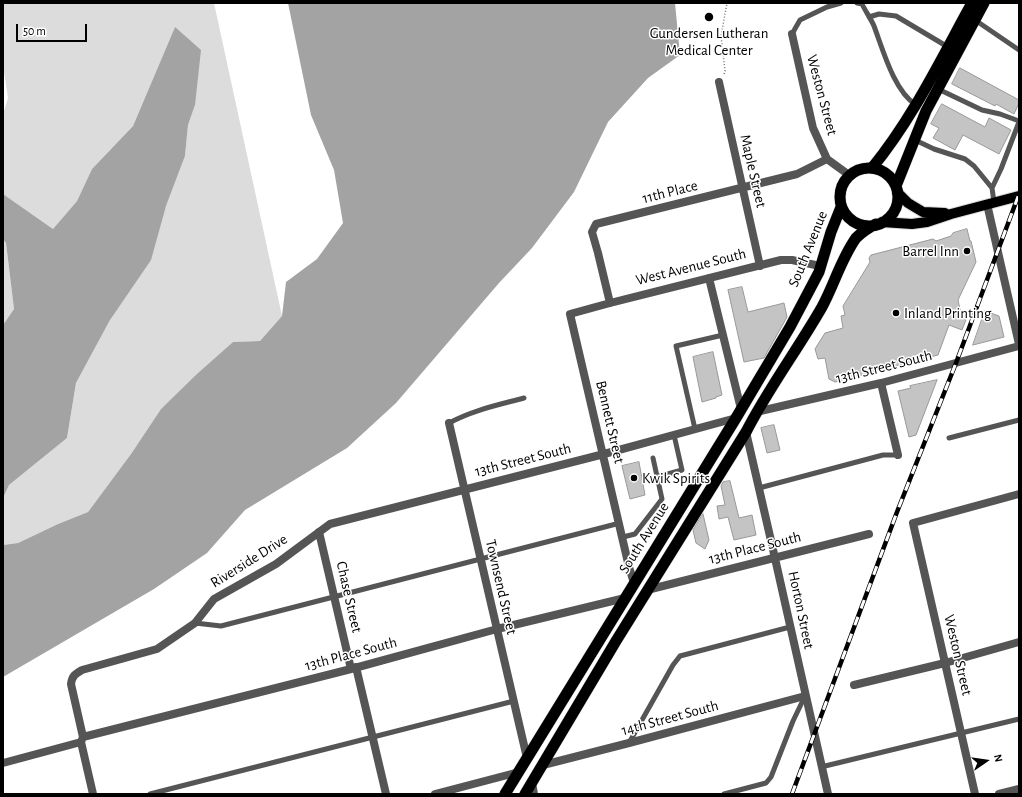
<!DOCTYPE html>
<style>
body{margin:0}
#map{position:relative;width:1022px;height:797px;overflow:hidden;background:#fff;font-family:"Alegreya Sans",sans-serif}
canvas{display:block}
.frame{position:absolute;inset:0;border:4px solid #000;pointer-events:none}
.north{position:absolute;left:966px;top:741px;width:40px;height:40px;-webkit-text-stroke:3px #fff;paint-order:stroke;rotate:77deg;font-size:11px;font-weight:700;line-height:16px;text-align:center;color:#000}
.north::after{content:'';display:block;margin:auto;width:14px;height:18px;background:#000;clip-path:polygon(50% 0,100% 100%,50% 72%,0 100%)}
.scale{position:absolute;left:16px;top:24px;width:71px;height:18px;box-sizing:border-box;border:2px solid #000;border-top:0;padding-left:5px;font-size:12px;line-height:14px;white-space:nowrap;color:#000;-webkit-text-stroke:3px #fff;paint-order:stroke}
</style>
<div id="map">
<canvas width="1022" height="797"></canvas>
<div class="frame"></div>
<div class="north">N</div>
<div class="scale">50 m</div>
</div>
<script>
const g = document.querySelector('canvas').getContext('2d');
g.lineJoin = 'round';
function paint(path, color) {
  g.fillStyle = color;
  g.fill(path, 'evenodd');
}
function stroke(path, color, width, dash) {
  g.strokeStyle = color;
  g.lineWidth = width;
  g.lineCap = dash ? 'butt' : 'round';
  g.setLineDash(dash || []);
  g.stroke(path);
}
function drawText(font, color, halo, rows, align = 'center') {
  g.font = font + ' "Alegreya Sans",sans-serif';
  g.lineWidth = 3;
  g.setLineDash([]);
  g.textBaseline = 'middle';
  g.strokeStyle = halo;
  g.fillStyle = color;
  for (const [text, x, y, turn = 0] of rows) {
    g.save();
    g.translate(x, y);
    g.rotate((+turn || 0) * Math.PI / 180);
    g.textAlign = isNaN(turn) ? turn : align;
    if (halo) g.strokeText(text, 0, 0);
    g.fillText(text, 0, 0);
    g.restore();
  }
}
const green = new Path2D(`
 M3 3H214L282 316 260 341 233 342 161 409 131 454 88 512 58 524 18 543 3 545V498L9 485 67 438 76 383 110 320 166 206 185 156 188 125 195 105 175 27 133 126 92 169 77 201 53 229 3 194V114L8 98 4 72 3 74Z
 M3 239 6 243 14 309 3 325Z`);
const water = new Path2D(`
 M288 3H675L680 55 648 78 608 122 574 192 532 248 499 283 396 403 347 448 245 510 207 553 154 589 3 677V545L18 543 58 524 88 512 131 454 161 409 197 374 233 342 260 341 282 316 286 282 317 259 343 223 334 170 311 115Z
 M175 27 201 50 195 105 188 125 185 156 166 206 151 260 110 320 76 383 67 438 9 485 3 498V325L14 309 6 243 3 239V194L53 229 77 201 92 169 133 126Z`);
const building = new Path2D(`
 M960 68 1019 100V103L1014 114 996 104 995 106 952 84Z
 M942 104 985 127 989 118 1011 130 999 154 963 135 955 150 933 138 939 128 931 124Z
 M967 229 970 241H971L976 262 958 300 961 314 967 317 962 330 949 325 938 355 835 382 829 379 825 358 818 359 815 349 825 333 843 328 841 316 845 315 843 306 870 262 869 258 871 255 933 239 936 241 951 236 953 233Z
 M742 287 748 312 784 303 787 317 764 358 744 362 728 290Z
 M985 311 999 316 1004 337 973 345Z
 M713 352 722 395 716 397V398L702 402 693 357Z
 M937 380 916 435 909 437 898 391 911 388 910 386Z
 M774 425 780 450 767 453 761 428Z
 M639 462 645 495 630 499 622 466Z
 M730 481 739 518 752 515 756 535 734 540 728 517 719 519 717 506 725 505 721 486 723 482Z
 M703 514 709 540 705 549 696 543 693 530Z`);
const path = new Path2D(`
 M724 74 725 71 721 36 727 3`);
const service = new Path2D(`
 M857 3 862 4C866 12 871 19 874 26 883 50 894 91 916 105
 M869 17 879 14 896 16 948 47
 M975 20 1019 50
 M792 34 800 20 827 7 841 3
 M938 89 982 110 1000 114 1019 121
 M915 140 934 149 965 159 974 166 992 188
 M994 202 992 188 1001 169 1019 122
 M449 423C473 410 498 405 524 398
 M695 429 676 346 723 335
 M949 438 1019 420
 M657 477 682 470 674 435
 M759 488 883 455H898
 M623 537 635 534 662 499 653 458
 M195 623 221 626 620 523
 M629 743 673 665 680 656 790 627
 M821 767 1019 719
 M150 794 514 701
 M724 794 766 783 771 777 793 721 805 696`);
const minor = new Path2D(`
 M792 34 813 128 827 159 849 175
 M719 82 760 266
 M987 204 1019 344
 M709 278 741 409
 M610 303 598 253 592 232 596 224 797 174 827 159
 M881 383 898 455
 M756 412 881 383 1019 346
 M449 423 527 758
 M746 432 772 545 828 794
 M319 532 351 669
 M634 583 629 567 570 314 610 303 781 260H792L820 266
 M647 590 869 534
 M356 667 386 794
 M854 685 945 663 1019 642
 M83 737 351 669 497 629 625 598
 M3 763 81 742
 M543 765 629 743 805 696
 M532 783 534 794
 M93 794 81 742 83 737 71 684C72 676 75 674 82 670L157 649 195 623 214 599 276 564 330 524 604 454 736 418
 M435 794 519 772
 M975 794 913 523 1019 494
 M999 794 1019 789`);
const primary = new Path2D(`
 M897 192 908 203 923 212 945 213
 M882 222 912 224 927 222 951 214 1019 196`);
const trunk = new Path2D(`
 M872 168C913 118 941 59 972 3
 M840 197a29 29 0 1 1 58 0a29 29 0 1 1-58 0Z
 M896 186 926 111 984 3
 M505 794 736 418 790 327 819 272 831 232 841 207
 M525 794 616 641 746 432C768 389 798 349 822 307 834 285 841 259 856 238 862 232 868 228 876 224`);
const rail = new Path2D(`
 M792 794 897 512 956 363 1019 194`);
const markers = [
 [709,17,5,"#000"],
 [967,251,4,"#000"],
 [896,313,4,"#000"],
 [634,478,4,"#000"]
];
const poiNames = [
 ["Gundersen Lutheran",709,33,"center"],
 ["Medical Center",709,50,"center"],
 ["Barrel Inn",959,251,"right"],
 ["Inland Printing",904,313],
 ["Kwik Spirits",642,478]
];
const streetNames = [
 ["Weston Street",822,95,75],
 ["Maple Street",753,171,77],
 ["11th Place",670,192,-14],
 ["South Avenue",808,249,-68],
 ["West Avenue South",691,267,-14],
 ["13th Street South",884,367,-14],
 ["Bennett Street",610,422,77],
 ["13th Street South",523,460,-14],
 ["South Avenue",644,538,-58],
 ["13th Place South",755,548,-14],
 ["Riverside Drive",249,561,-32],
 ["Townsend Street",501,587,77],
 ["Chase Street",349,597,77],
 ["Horton Street",801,610,78],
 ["13th Place South",351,654,-15],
 ["Weston Street",958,655,77],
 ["14th Street South",670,718,-15]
];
paint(green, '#dcdcdc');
paint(water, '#a3a3a3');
paint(building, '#c4c4c4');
stroke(building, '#999', 1);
stroke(primary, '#dbdbdb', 12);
stroke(trunk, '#dbdbdb', 12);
stroke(path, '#777', 1.5, [1, 2]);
stroke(service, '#555', 5);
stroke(minor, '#555', 8);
stroke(primary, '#000', 10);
stroke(trunk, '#000', 11);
stroke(rail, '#000', 4.5);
stroke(rail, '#fff', 3, [9]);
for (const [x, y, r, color] of markers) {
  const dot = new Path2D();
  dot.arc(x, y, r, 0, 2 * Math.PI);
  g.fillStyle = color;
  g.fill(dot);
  stroke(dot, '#fff', 1.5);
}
drawText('15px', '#000', '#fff', poiNames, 'left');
drawText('15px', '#000', '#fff', streetNames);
</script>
